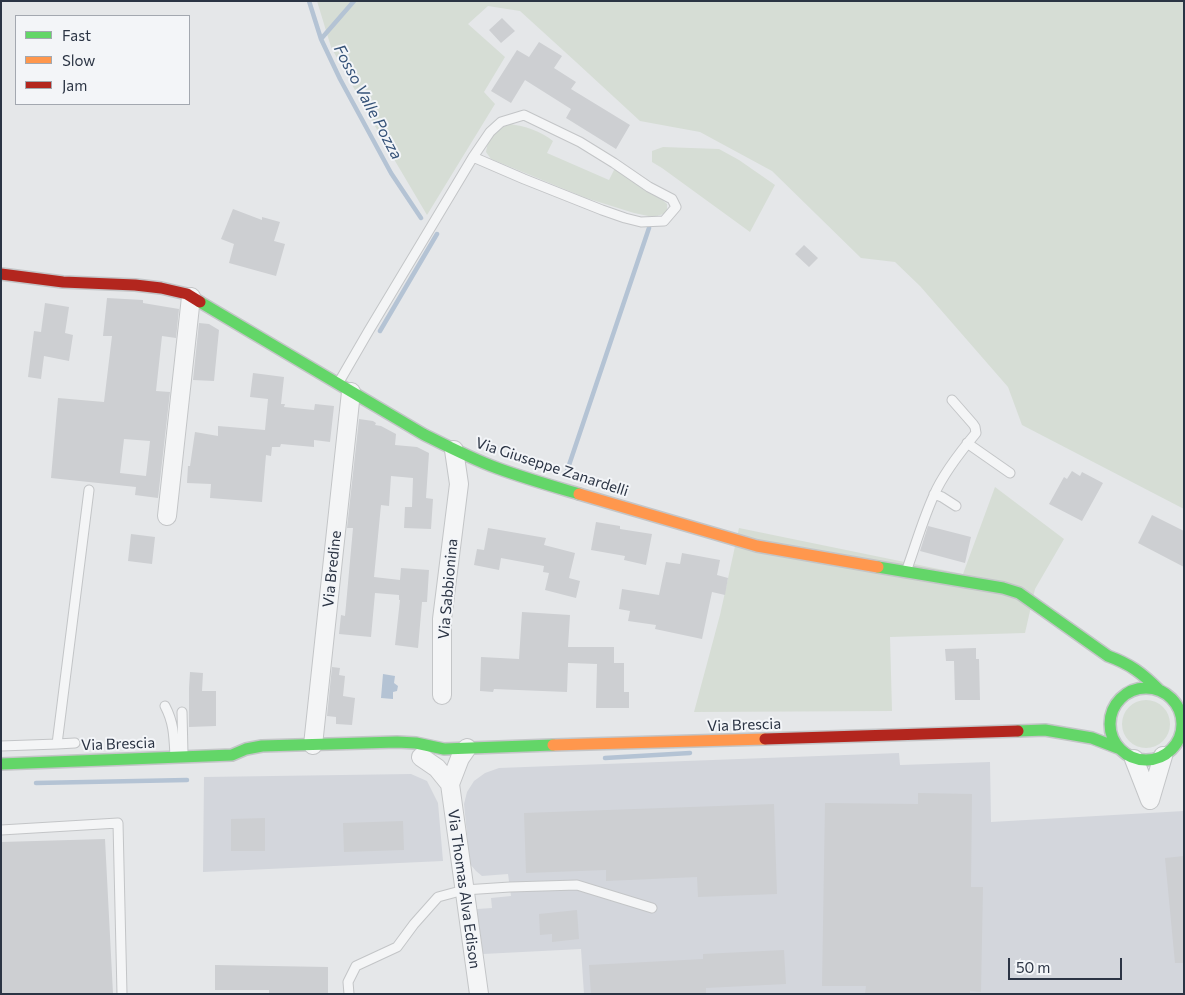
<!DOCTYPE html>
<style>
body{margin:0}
#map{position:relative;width:1185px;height:995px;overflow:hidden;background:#e5e7e9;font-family:Commissioner,sans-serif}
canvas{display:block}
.frame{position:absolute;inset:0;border:2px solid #2b3444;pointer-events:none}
.legend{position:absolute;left:15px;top:15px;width:175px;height:90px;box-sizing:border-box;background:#f3f5f8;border:1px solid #a3a8b0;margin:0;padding:6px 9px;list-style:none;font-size:15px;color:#2b3444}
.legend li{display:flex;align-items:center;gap:10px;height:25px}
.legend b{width:25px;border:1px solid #a3a8b0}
.scale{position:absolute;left:1008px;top:958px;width:114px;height:22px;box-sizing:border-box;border:2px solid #2b3444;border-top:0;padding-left:6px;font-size:15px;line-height:18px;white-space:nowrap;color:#2b3444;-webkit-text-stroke:4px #f3f5f8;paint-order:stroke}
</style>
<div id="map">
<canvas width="1185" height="995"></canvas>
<div class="frame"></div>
<ul class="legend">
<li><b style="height:6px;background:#63d668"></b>Fast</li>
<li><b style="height:6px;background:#ff974d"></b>Slow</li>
<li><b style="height:6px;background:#b3261e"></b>Jam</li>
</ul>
<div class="scale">50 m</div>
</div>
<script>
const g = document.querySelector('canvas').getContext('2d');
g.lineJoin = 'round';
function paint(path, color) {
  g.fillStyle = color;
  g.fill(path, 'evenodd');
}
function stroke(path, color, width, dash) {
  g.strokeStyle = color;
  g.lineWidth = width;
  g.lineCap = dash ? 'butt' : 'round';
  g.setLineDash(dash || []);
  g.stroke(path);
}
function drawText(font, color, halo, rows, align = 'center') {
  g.font = font + ' Commissioner,sans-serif';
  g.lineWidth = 4;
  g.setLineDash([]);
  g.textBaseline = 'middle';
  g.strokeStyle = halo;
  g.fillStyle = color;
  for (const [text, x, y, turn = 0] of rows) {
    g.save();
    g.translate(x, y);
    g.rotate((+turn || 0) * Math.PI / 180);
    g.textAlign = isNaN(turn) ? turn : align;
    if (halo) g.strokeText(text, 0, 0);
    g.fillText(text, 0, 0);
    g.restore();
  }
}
const built = new Path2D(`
 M899 753 900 765 990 762 991 822 1184 811V994H584L581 949 483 954 477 909 492 908 491 898 511 896 508 874 482 876 476 871 470 864 464 804 467 792 474 781 485 773 499 768Z
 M411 774 427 781 438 803 443 861 203 872 204 777Z`);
const green = new Path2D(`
 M317 1H1184V509L1022 425 1008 387 920 286 895 262 861 258 772 171 700 132 640 121 576 62 520 11 488 6 468 24 505 57 484 92 495 104 427 215 385 144 331 47Z
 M510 124C524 126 541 131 553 141L547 153 609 180 615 168 647 192 659 197 667 204V213L653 217 634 213 586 198 491 159 486 152C488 137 495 130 510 124Z
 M663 147 719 149 739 160 775 185 750 232 662 168 652 162V151Z
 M995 487 1064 539 1035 589 1025 633 890 637 892 711 694 712 720 615 739 528 963 574Z
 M1122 724a24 24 0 1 1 48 0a24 24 0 1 1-48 0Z`);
const water = new Path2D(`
 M383 674 395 676 394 683 398 686 397 691 393 692V699L381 698Z`);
const stream = new Path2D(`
 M309 1 321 39
 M354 1 321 39 340 79 391 173 421 218
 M380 331 437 234
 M567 471 649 228
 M605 758 690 753
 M36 783 187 780`);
const building = new Path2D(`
 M502 18 515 31 501 43 489 30Z
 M539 42 562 56 554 68 576 82 571 89 630 125 616 149 566 118 571 109 525 80 511 103 491 91 517 50 529 57Z
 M233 209 262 220V217L280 222 274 241 285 244 276 276 229 263 234 244 221 239Z
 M804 245 818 258 809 267 795 254Z
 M107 298 143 300V303L179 309 176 338 162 336 156 391 170 392 158 498 135 495 136 487 51 478 58 398 104 402 112 336H103ZM124 439 150 441 146 476 120 473Z
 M45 303 69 307 65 333 73 335 69 361 44 356 41 379 28 377 34 331 41 332Z
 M199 323 209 324 219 330 214 381 193 380Z
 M253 373 284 377 281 404H285L284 407 314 410 315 404 334 406 330 442 314 440V447L281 444 280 447H272L271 456 266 455 262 502 210 498 211 484 187 483 188 466H190L195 432 218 436V426L265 430 268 399 250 397Z
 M359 419 373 421 376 423 375 425 381 426 396 434 395 445 417 447 429 453 426 498 433 499 431 529 404 528 405 507H412L413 478 391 476 389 506 381 505 374 577 400 580 401 568 429 570 427 602H422L418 648 395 645 400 600H399V595L375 593 371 637 339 634 341 615 345 616 353 528H347Z
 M1072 471 1080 476 1082 472 1103 483 1082 521 1049 504 1064 477 1067 479Z
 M1152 515 1184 531V567L1138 543Z
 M596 522 620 526V529L652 534 646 565 624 560 625 556 591 550Z
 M928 526 971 537 965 563 920 551Z
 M488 528 546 538 544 545 575 553 569 578 580 581 576 598 545 590 549 573 543 572 544 566 501 558 499 570 474 565 477 549 484 550Z
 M131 534 155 537 152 564 128 561Z
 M682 553 720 560 717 575 728 578 725 595 712 592 702 639 655 629 656 625 628 621 630 611 619 609 622 589 659 595 666 562 680 564Z
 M522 612 570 615 568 647H614V663H624V692H629V708H596L597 664 568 663 567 692 494 689 493 692 480 691 481 657 519 659Z
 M976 648V659H979L980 700H955L954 661H946L945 649Z
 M332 667 340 668 339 675 345 676 343 696 355 698 352 725 336 724V717L327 716Z
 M190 672 203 673 202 691H216V726L189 727V688Z
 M918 793 972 794 971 887H983L981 992 970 991V994H865L866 986H822L825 803 918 804Z
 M774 804 777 894 698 897 697 877 606 881V870L526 873 524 813Z
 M265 818V851H231V819Z
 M403 821 404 850 344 852 343 823Z
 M105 839 113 994H1V842Z
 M1184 856V963H1175L1165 858Z
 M577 910 579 939 552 942V934L540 935 539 914Z
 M784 950 786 984 706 988V994H591L589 965 703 959V954Z
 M215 965 328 967V994H269V990H215Z`);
const lane = new Path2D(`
 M339 382 368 332 473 157 490 132 501 122 524 115 580 142 614 163 649 187 672 199 676 207 664 221 641 222 625 218 602 210 524 179 473 157
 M967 443 1010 473
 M934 494 942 497 956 506
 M907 569C916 544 923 519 934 495 943 474 961 451 976 433L975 427 973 424 952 400
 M165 706C174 723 174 737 175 757
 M182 712 183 754
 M57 744 75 743
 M1 746 57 744 89 490
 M1 830 118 823 122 994
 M349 994 348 982 356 966 397 947 414 924 438 897 464 890 510 887 577 885 652 908`);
const street = new Path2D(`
 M167 516 191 297
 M442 695V619L459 484 454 450
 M313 745 351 392
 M467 748 460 758 450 784 479 994
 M421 757 437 768 450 784
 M1134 759 1150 800
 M1150 800 1163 756`);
const fast = new Path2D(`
 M200 302 423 434C447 446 472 459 497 468 524 478 552 486 579 494
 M878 567 1003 588 1019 593 1108 656C1130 664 1142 673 1159 690
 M1110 724a36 36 0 1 1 72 0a36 36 0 1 1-72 0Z
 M1018 731 1045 730 1092 738 1118 748
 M1 764 232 755 246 749 262 746 397 742 416 743 444 749 553 745`);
const slow = new Path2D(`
 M579 494 757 546 878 567
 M553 745 765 739`);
const jam = new Path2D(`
 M1 274 63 282 135 285 161 288 187 294 200 302
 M765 739 1018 731`);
const streetNames = [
 ["Via Giuseppe Zanardelli",552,467,18],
 ["Via Bredine",332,569,-84],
 ["Via Sabbionina",448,589,-85],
 ["Via Brescia",744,725,-2],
 ["Via Brescia",118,744,-2],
 ["Via Thomas Alva Edison",464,889,82]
];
const waterNames = [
 ["Fosso Valle Pozza",368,102,62]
];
paint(built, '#d3d6dc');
paint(green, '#d6ddd5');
paint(water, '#b4c3d4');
stroke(stream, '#b4c3d4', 4.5);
paint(building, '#cdcfd2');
stroke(lane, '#c3c5c7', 11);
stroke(street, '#c3c5c7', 20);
stroke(fast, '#c3c5c7', 14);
stroke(slow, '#c3c5c7', 14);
stroke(jam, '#c3c5c7', 14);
stroke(lane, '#f4f5f6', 9);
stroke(street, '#f4f5f6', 18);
stroke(fast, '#63d668', 11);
stroke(slow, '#ff974d', 11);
stroke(jam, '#b3261e', 11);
drawText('15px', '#2b3444', '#f3f5f8', streetNames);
drawText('italic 16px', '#355278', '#f3f5f8', waterNames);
</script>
